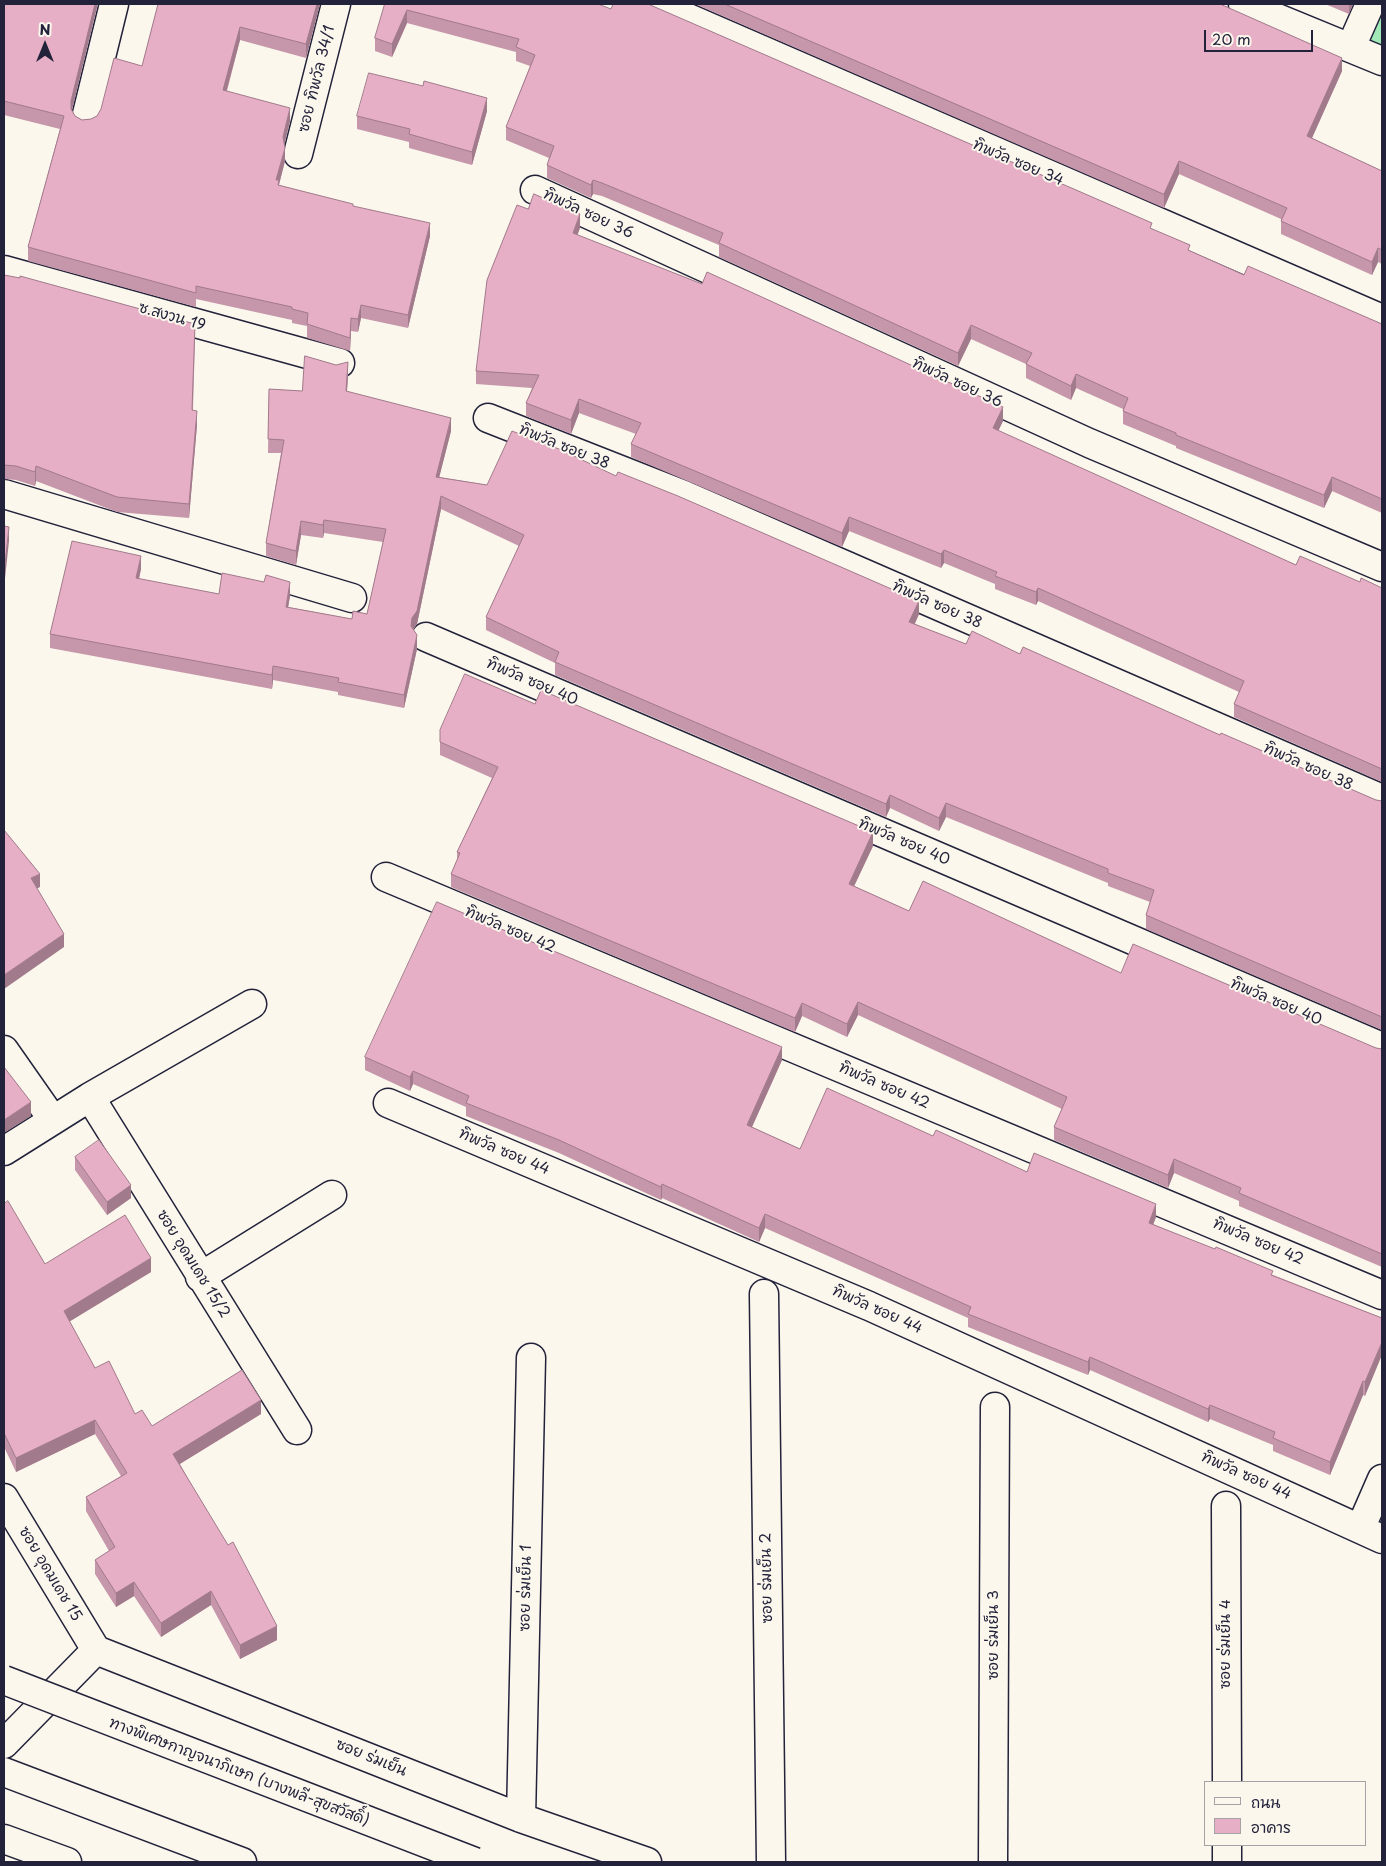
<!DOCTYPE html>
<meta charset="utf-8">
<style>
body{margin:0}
#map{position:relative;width:1386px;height:1866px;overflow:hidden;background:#fbf7ec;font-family:"Playpen Sans","Playpen Sans Thai",sans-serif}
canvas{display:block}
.frame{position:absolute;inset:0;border:5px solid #22223b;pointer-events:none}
.legend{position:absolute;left:1204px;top:1781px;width:162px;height:65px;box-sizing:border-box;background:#fbf7ec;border:1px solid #a4a2a5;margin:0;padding:6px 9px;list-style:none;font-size:15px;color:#22223b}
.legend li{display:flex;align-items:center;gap:10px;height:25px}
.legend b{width:25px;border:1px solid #a4a2a5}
.north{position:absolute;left:20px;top:20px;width:50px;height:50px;-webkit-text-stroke:4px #fbf7ec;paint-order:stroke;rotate:0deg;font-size:14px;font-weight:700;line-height:20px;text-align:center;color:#22223b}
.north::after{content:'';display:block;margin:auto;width:18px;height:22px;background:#22223b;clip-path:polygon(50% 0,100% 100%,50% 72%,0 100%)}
.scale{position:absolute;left:1204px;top:30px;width:109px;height:22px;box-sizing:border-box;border:2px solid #22223b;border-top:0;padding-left:6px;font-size:15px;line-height:18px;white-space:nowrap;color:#22223b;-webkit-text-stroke:4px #fbf7ec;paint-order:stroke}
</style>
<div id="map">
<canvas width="1386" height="1866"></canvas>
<div class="frame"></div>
<ul class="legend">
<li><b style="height:6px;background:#fbf7ec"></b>ถนน</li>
<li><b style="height:14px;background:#e6afc6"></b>อาคาร</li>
</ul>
<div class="north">N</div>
<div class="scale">20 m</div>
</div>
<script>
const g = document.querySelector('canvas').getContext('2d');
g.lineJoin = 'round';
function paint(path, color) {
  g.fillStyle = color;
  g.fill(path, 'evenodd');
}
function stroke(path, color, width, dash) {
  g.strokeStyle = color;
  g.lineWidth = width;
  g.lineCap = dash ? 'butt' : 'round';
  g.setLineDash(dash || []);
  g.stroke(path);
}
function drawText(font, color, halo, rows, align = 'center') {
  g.font = font + ' "Playpen Sans","Playpen Sans Thai",sans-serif';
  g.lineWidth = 4;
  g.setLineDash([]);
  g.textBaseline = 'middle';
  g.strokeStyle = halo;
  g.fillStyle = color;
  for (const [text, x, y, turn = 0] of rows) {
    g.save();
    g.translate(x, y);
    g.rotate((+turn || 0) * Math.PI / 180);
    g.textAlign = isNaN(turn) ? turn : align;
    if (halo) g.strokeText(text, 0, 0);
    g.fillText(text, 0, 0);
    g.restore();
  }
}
const green = new Path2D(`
 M1382 4V61L1351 47Z`);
const street = new Path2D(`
 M656 4 1382 319
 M1243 4 1382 61
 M1351 47 1370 4
 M86 118 114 4
 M298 154 336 4
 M535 190 1089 443 1382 567
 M4 270 340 363
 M488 418 684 495 1382 799
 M4 494 352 598
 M426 637 1382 1047
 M386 877 1382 1295
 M4 1050 53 1120
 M90 1097 297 1430
 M388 1103 869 1306 1382 1539
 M4 1151 90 1097 252 1004
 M200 1277 332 1195
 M764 1294 771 1862
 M4 1498 96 1650
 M1226 1506 1227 1782
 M1361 1527 1382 1479
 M96 1650 521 1818 647 1862
 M4 1744 96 1650
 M521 1818 531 1358
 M4 1839 67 1862
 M1227 1845V1862
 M993 1862 995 1407`);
const highway = new Path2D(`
 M4 1772 242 1862`);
const highwayBridge = new Path2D(`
 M4 1680 475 1862`);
const wall = new Path2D(`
 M4 4H97V7L72 110 75 116 82 120 91 119 97 116 142 66 158 4H320L306 58 240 40 227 91 290 121 284 145 285 161 279 185 353 206 430 236 408 328 361 318 358 332 351 331 350 351 307 338V326L292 323V320L196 299V307L28 261V247L60 129 4 115Z
 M385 4 611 9 650 5 1152 229 1190 251 1244 275 1382 324V513L1332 491 1324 508 1176 448V446L1123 424V409L1076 388 1071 400 1026 378V364L971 339 958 366 719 257V245L602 196 593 194 591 198 547 178V165L549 158 506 140V127L530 66 516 61V52L407 23 392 57 375 51V38Z
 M695 4H1220L1342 71 1312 138 1382 171V264L1378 262 1372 275 1281 234V219L1179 174 1164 208Z
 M1325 4H1353L1349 14Z
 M423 86 487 111 472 165 409 148V142L357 129V116Z
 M580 228 577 235 1003 421 998 431 1086 471 1296 565 1382 588V782L1234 717V704L1239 692 1038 601 1036 605 995 589V584L944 563 941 568 849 531 842 547 631 457V444L636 434 579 413 571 434 526 416V403L532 388 476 384V371Z
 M4 275 195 339 193 410 197 425 189 518 117 512 36 481 35 486 16 480 4 479Z
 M348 376 347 391 451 431 439 477 487 485 616 476 919 614 915 624 966 644 1020 654 1220 735 1376 800 1382 801V1030L1146 929V915L1150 902 1108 886V883L946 817 939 831 890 808 886 817 555 675V663L486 630V617L519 546 441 509 417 624 413 630 417 649 404 708 338 695V692L273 680 272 689 50 648V634L141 569 139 579 219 594 290 596 288 607 352 619 367 614 383 542 324 533 323 538 301 535 296 565 266 556V543L281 453H268L269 389 302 391Z
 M535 704 873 846 854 886 909 911 1376 1048 1382 1049V1267L1239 1206V1201L1174 1173 1168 1188 1054 1140V1127L1062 1109 858 1015 847 1037 802 1016 795 1032 451 887V874L457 860V852L492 778 440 755V730Z
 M365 1057 782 1060 752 1127 800 1149 933 1136 1027 1172 1156 1217 1153 1224 1273 1275 1382 1318 1365 1396 1363 1395 1330 1475 1273 1451V1445L1210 1419 1208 1422 1090 1370 1088 1375 968 1327V1318L765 1228 759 1242 662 1198 661 1200 559 1153 466 1116V1107L413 1084 410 1091 365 1070Z
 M75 1157 131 1198 107 1215 75 1170Z
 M4 1204 45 1264 151 1272 69 1321 95 1368 135 1414 152 1426 261 1414 180 1464 277 1640 240 1659 211 1605 161 1637 134 1596 116 1607 95 1574V1560L109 1551 86 1511V1497L121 1476 95 1434 16 1472 4 1447Z`);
const shadedWall = new Path2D(`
 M95 4H97V7L71 114V101Z
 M317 4H320L306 58V44Z
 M1349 4H1353L1349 14Z
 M407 10V23L392 57V44Z
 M240 27V40L223 103V90Z
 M1342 58V71L1307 149V136Z
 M487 98V111L472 165V152Z
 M290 108V121L283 150V137Z
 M285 148V161L279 184V194L276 180Z
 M1179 161V174L1164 208V194Z
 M593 180V194L591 198V185Z
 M580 214V228L573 247V233Z
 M430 223V236L408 328V315Z
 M1378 248V262L1372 275V262Z
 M361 305V318L358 332V319Z
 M351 318V331L350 351V338Z
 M971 325V339L958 366V353Z
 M348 362V376L346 404V391Z
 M1076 374V388L1071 400V386Z
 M579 399V413L571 434V420Z
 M1003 407V421L993 442V428Z
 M197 411V425L189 518V504Z
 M451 418V431L436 490V477Z
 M36 466V481L35 486V472Z
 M1332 477V491L1324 508V495Z
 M441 496V509L417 624 412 631 411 626 412 618Z
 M849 517V531L842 547V533Z
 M324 520V533L323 538V525Z
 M301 521V535L296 565V551Z
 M9 527V541L4 588V573Z
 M944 550V563L941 568V554Z
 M141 556V569L136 591V578Z
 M290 582V596L286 620V607Z
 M1038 588V601L1036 605V592Z
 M919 601V614L909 635V622Z
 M417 635V649L404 708V695Z
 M273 666V680L272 689V675Z
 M890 795V808L886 817V804Z
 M946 803V817L939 831V818Z
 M873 832V846L849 897V884Z
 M40 874V887L31 892V878Z
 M64 934V947L4 989V975Z
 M858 1002V1015L847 1037V1024Z
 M802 1003V1016L795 1032V1018Z
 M782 1047V1060L747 1138V1125Z
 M413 1071V1084L410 1091V1077Z
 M31 1102V1116L4 1133V1120Z
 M1174 1159V1173L1168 1188V1175Z
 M662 1184V1198L661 1200V1187Z
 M131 1185V1198L107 1215V1202Z
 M1156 1204V1217L1149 1236V1223Z
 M765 1214V1228L759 1242V1228Z
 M151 1258V1272L64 1325V1311Z
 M1382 1342V1355L1365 1396V1382Z
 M1090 1357V1370L1088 1375V1362Z
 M1363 1381V1395L1330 1475V1462Z
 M261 1400V1414L173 1468V1454Z
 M1210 1405V1419L1208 1422V1409Z
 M95 1420V1434L16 1472V1458Z
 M134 1582V1596L116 1607V1593Z
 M211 1591V1605L161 1637V1623Z
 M277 1626V1640L240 1659V1645Z`);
const building = new Path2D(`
 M4 4H95L71 101V109L75 116 82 120 91 119 97 116 101 109 114 58 142 66 158 4H317L306 44 240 27 223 90 290 108 283 137 285 148 276 180H279L278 185 353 204V206L430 223 408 315 361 305 358 319 351 318 350 338 307 324 308 313 292 309V307L196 286V293L28 247 64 116 4 101Z
 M385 4H598L611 9 613 4H648L1152 223 1150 228 1190 245 1188 250 1244 275 1248 266 1382 324V499L1332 477 1324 495 1176 435V433L1123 411 1128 398 1076 374 1071 386 1026 364 1032 353 971 325 958 353 719 243 723 233 602 183 593 180 591 185 547 165 554 146 506 127 535 55 516 47 519 39 407 10 392 44 375 38Z
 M725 4H1220L1342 58 1307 136 1382 171V250L1378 248 1372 262 1281 221 1287 208 1179 161 1164 194Z
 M369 73 423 86 424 81 487 98 472 152 409 134 410 129 357 116Z
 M534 194 580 214 573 233 702 284 707 272 1003 407 993 428 1296 565 1300 556 1360 582 1361 578 1382 588V769L1234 704 1244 681 1038 588 1036 592 995 576 997 572 944 550 941 554 849 517 842 533 631 444 641 423 579 399 571 420 526 403 539 375 476 371 487 280 517 205 528 209Z
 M4 275 20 278V276L195 324 192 410 197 411 189 504 117 497 36 466 35 472 16 466 4 465Z
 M305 356 336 365 348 362 346 391 451 418 436 477 487 485 512 431 559 449 616 476 618 472 678 496 919 601 909 622 966 644 972 631 1020 654 1023 647 1220 735 1221 733 1376 800 1382 801V1017L1146 915 1154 890 1108 873V869L946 803 939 818 890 795 886 804 555 662 559 652 486 617 524 535 441 496 417 611 412 618 411 626 417 635 404 695 338 682 339 678 273 666 272 675 50 634 72 541 141 556 136 578 219 594 222 573 264 582 266 575 290 582 286 607 352 619 353 611 367 614 386 529 324 520 323 525 301 521 296 551 266 543 284 440 268 439 269 389 302 391Z
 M4 526 9 527 4 573Z
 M465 674 535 704 541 690 873 832 849 884 909 911 923 881 1121 973 1133 944 1376 1048 1382 1049V1254L1239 1193 1241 1188 1174 1159 1168 1175 1054 1127 1067 1097 858 1002 847 1024 802 1003 795 1018 451 874 460 853 457 852 498 767 440 742V730Z
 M4 830 40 874 31 878 64 934 4 975Z
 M437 902 782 1047 747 1125 800 1149 827 1088 933 1136 936 1130 1027 1172 1034 1153 1156 1204 1149 1223 1215 1249 1216 1247 1273 1271 1271 1275 1382 1318V1342L1365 1382 1363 1381 1330 1462 1273 1438 1275 1432 1210 1405 1208 1409 1090 1357 1088 1362 968 1314 971 1307 765 1214 759 1228 662 1184 661 1187 559 1140 466 1103 469 1096 413 1071 410 1077 365 1057Z
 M4 1067 31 1102 4 1120Z
 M99 1140 131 1185 107 1202 75 1157Z
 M8 1201 45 1264 125 1215 151 1258 64 1311 95 1368 109 1361 135 1414 142 1410 152 1426 242 1370 261 1400 173 1454 228 1545 233 1542 277 1626 240 1645 211 1591 161 1623 134 1582 116 1593 95 1560 115 1547 86 1497 127 1473 95 1420 16 1458 4 1433V1204Z`);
const streetNames = [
 ["ซอย ทิพวัล 34/1",317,79,-76],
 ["ทิพวัล ซอย 34",1018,163,23],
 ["ทิพวัล ซอย 36",588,214,25],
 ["ซ.สงวน 19",172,317,16],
 ["ทิพวัล ซอย 36",957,383,25],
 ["ทิพวัล ซอย 38",564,447,22],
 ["ทิพวัล ซอย 38",937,605,24],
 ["ทิพวัล ซอย 40",532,682,23],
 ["ทิพวัล ซอย 38",1308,767,24],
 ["ทิพวัล ซอย 40",904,842,23],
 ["ทิพวัล ซอย 42",510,930,23],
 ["ทิพวัล ซอย 40",1276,1002,23],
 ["ทิพวัล ซอย 42",884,1086,23],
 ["ทิพวัล ซอย 44",504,1152,23],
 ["ทิพวัล ซอย 42",1258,1242,23],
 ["ซอย อุดมเดช 15/2",193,1264,58],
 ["ทิพวัล ซอย 44",877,1310,24],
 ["ทิพวัล ซอย 44",1246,1476,24],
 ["ซอย อุดมเดช 15",50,1574,59],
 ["ซอย ร่มเย็น 2",767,1578,-91],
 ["ซอย ร่มเย็น 1",526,1588,-89],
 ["ซอย ร่มเย็น 3",994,1635,-90],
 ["ซอย ร่มเย็น 4",1226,1644,-90],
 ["ซอย ร่มเย็น",371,1758,22],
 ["ทางพิเศษกาญจนาภิเษก (บางพลี-สุขสวัสดิ์)",239,1772,21]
];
paint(green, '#a1e9b6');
stroke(street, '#22223b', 31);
stroke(highway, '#22223b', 31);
stroke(street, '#fbf7ec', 28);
stroke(highway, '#fbf7ec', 28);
stroke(highwayBridge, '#22223b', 31, []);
stroke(highwayBridge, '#fbf7ec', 28);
paint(wall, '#c696aa');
paint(shadedWall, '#a17a8b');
paint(building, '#e6afc6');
stroke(building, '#a17a8b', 1);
drawText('15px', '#22223b', '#fbf7ec', streetNames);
</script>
